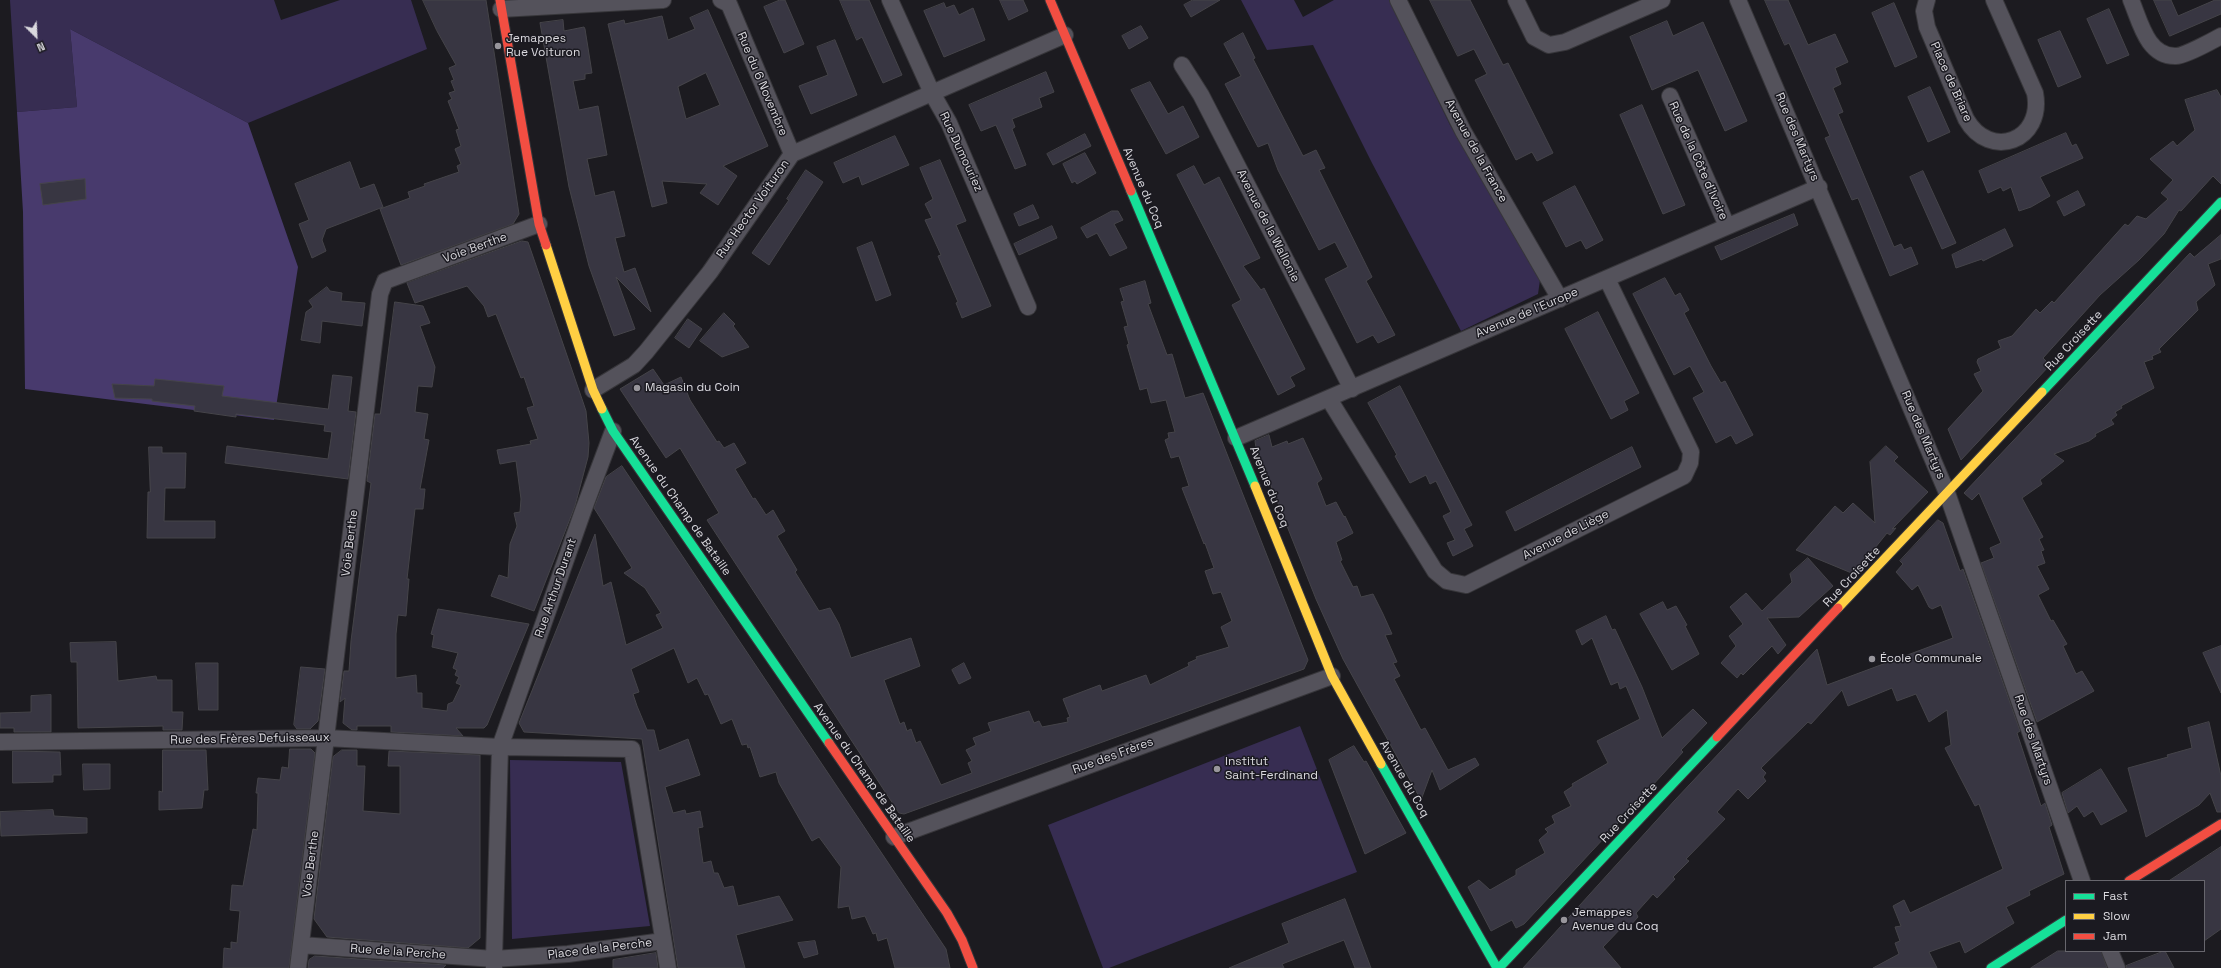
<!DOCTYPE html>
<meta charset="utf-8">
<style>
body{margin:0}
#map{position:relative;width:2221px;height:968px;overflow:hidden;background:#1c1b20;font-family:"Space Grotesk",sans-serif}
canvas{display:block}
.legend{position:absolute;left:2065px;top:880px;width:140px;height:72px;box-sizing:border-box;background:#1b1a21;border:1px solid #67666d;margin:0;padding:5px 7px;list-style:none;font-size:12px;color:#dad9de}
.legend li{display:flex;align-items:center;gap:8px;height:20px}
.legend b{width:20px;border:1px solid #67666d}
.north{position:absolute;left:16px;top:16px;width:40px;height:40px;-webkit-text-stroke:3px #1b1a21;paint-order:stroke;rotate:156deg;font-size:11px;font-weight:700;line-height:16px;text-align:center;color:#dad9de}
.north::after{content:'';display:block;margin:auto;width:14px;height:18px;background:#dad9de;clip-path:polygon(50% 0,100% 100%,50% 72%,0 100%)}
</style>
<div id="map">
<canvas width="2221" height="968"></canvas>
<ul class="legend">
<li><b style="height:5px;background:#16e098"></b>Fast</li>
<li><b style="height:5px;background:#ffcf43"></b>Slow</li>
<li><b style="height:5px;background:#f24e42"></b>Jam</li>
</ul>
<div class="north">N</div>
</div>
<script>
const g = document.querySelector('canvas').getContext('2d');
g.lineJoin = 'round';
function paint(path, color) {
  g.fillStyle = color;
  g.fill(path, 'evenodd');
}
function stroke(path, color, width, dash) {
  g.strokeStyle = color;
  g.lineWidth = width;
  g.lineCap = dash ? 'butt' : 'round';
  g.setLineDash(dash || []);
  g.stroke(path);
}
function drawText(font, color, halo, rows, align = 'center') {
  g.font = font + ' "Space Grotesk",sans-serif';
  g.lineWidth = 3;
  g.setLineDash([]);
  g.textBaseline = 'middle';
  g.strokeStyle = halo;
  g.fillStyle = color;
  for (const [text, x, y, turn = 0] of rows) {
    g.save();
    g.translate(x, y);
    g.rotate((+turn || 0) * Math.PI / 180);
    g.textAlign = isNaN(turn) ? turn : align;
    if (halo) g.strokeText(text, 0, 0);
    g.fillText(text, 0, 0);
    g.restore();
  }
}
const green = new Path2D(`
 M10 0H274L281 20 340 0H411L427 49 248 123 70 29 77 107 17 112Z
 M1241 0H1294L1303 17 1334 0H1389L1450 125 1540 280 1538 294 1461 331 1372 163 1313 45 1267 50Z
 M1300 726 1357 872 1109 968H1103L1048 825Z
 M510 760 621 762 650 926 512 939Z`);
const forest = new Path2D(`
 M70 29 248 123 298 267 274 420 25 389 23 212 17 112 77 107Z`);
const building = new Path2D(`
 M423 0H486L519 214 513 224 401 265 380 209 410 198 408 192 425 186 424 184 459 172 457 166 461 164 455 149 461 146 456 130 459 129 448 101 452 99 449 93 455 91 451 81 454 80 449 68 456 65 437 31Z
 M780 0H785L804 44 784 53 764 7Z
 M840 0H869L902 75 883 83 862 37 857 40Z
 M1000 0H1023L1028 11 1009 20Z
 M1193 0H1220L1191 17 1184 5Z
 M1430 0H1470L1503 65 1508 63 1553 153 1537 161 1532 152 1516 160 1475 80 1487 74 1474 49 1458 56Z
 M1765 0H1788L1808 45 1835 34 1848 62 1835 68 1841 84 1833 88 1843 112 1838 114 1894 247 1901 244 1904 250 1911 247 1918 264 1890 276 1858 198 1852 200 1825 138 1830 136 1789 43 1785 45Z
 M2154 0H2171L2178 16 2215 0H2221V14L2170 36Z
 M944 3 946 8 954 5 959 15 973 8 985 40 944 57 924 11Z
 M1894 3 1917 57 1895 67 1872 13Z
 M2109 9 2129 55 2107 64 2087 19Z
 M708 10 768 146 723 166 737 176 718 205 700 193 707 184 662 181 667 203 652 207 608 24 624 20 625 24 662 16 668 40 695 29 690 18ZM706 73 720 105 686 119 678 87Z
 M563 20 564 31 584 27 585 29 592 73 585 74V79L573 81 579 110 598 106 607 155 587 159 595 196 614 191 625 236 615 238 624 272 635 268 651 312 616 277 635 329 614 336 589 266 569 187 540 23Z
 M1667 21 1673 36 1703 22 1747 121 1725 131 1698 70 1652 90 1630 37Z
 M1141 26 1148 38 1129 49 1122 36Z
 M2060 31 2081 77 2058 87 2038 40Z
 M1243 33 1255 58 1253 59 1303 156 1316 150 1325 168 1319 170 1372 277 1366 281 1395 335 1378 343 1373 335 1357 343 1325 279 1348 267 1335 242 1319 250 1278 170 1268 143 1258 147 1225 84 1241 76 1224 44Z
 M835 40 857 95 811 114 799 86 828 75 817 47Z
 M1046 72 1054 92 1039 98 1042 107 1012 119 1015 127 1012 129 1026 165 1015 169 996 125 981 131 969 105Z
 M1150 82 1168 114 1183 106 1199 137 1166 154 1131 90Z
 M1930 87 1950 132 1928 142 1908 97Z
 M2217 90 2221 97V184L2213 176 2181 211 2179 210 2164 234 2139 260 2100 295 2043 358 2050 365 1961 460 1948 429 1983 391 1974 374 1981 371 1977 362 1978 359 2001 348 1998 341 2012 336 2036 309 2040 313 2052 301 2054 303 2125 224 2128 226 2137 216 2146 219 2168 199 2161 193 2173 180 2150 159 2173 141 2177 146 2195 130 2185 100Z
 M1642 105 1685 205 1663 214 1620 115Z
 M2066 133 2072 146 2076 144 2083 158 2040 177 2050 196 2031 207 2019 211 2011 187 2003 191 2001 187 1988 193 1979 171Z
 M1085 134 1091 146 1053 165 1047 154Z
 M895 136 909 165 862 185 859 176 843 183 834 163Z
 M1085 153 1096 173 1077 184 1075 181 1072 183 1063 164Z
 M940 160 966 221 956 225 991 306 962 318 956 303 958 302 938 256 941 255 925 220 932 218 925 204 933 199 920 168Z
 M350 162 360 189 374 184 383 207 326 229 322 240 326 251 312 258 299 224 309 220 295 184Z
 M1194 166 1204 185 1219 177 1260 258 1243 266 1261 290 1264 288 1305 369 1290 377 1295 386 1278 395 1232 305 1241 300 1177 175Z
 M806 170 823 182 769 265 752 253 789 200 787 199Z
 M1923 171 1956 243 1942 249 1910 177Z
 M85 179 86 199 43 205 40 184Z
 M1575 186 1603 240 1586 249 1581 240 1566 247 1543 203Z
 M2078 191 2085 205 2064 216 2057 202Z
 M1033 205 1039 218 1019 226 1014 214Z
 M1112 211H1118L1123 220 1114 224 1127 248 1110 256 1097 233 1087 238 1081 228Z
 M1794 214 1798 225 1721 260 1715 247Z
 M1052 226 1057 238 1019 255 1014 244Z
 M2005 229 2013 246 1983 261 1982 259 1956 268 1952 255Z
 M2221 235V259L2208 264 2215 285 2196 302 2198 310 2159 349 2161 352 2152 356 2153 359 2144 362 2154 388 2121 406 2122 408 2115 412 2117 415 2111 420 2114 424 2095 434 2096 436 2089 441 2054 454 2064 461 2040 480 2042 484 2022 498 2043 537 2039 539 2044 550 2041 551 2045 563 2037 566 2049 589 2038 595 2051 621 2053 620 2067 644 2063 646 2076 674 2082 671 2094 691 2037 722 1981 563 1994 558 1990 548 2001 543 1979 493 1972 500 1964 493 2190 253 2194 257Z
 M522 241 528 242 583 402 586 411 589 443 588 457 575 506 534 611 491 596 499 575 508 578 510 544 517 526 514 513 520 512 521 499 516 461 500 464 497 450 531 444 530 441 538 439 527 408 534 406 524 377 521 378 496 314 488 317 484 306 467 286 415 303 407 283Z
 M872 242 891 295 876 301 857 248Z
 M1665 278 1675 296 1680 293 1689 310 1684 313 1711 366 1721 383 1725 381 1753 435 1736 444 1731 435 1716 443 1693 398 1704 392 1690 366 1674 375 1633 294Z
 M1145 281 1151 303 1148 304 1167 355 1172 354 1185 398 1203 393 1308 660 1304 669 904 814 899 813 707 520 719 513 680 448 666 458 620 389 653 369 664 385 681 377 690 400 717 442 719 441 724 448 734 443 746 463 735 469 753 499 755 498 766 515 773 510 785 531 777 536 797 570 795 572 819 611 830 608 839 624 851 658 911 638 920 666 884 680 900 724 904 722 907 731 911 729 916 743 920 741 941 785 972 773 968 763 972 761 966 750 976 745 973 738 991 731 988 723 1029 711 1034 723 1039 721 1042 727 1068 722 1067 718 1070 717 1063 699 1100 685 1102 691 1146 675 1150 685 1189 666 1188 663 1197 659 1196 657 1229 647 1221 627 1232 621 1221 592 1213 594 1205 571 1214 568 1205 543 1204 544 1182 488 1189 486 1179 456 1171 458 1165 440 1169 438 1168 433 1175 432 1166 400 1151 403 1147 388 1140 390 1127 345 1129 344 1124 327 1128 326 1121 302 1124 301 1120 289Z
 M327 287 330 291 342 293 341 301 365 303 362 326 322 321 320 343 301 340 306 312 313 307 309 301Z
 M395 302 423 306 430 323 420 326 435 367 432 387 418 386 415 412 428 414 424 439 429 440 420 489H425L423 509H415L407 579H409L406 616 398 615 396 634V678L416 675 417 693H422V708L447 711 448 704 453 702 461 685 456 683 459 677 455 675 457 670 453 668 458 653 432 647 434 635 431 634 438 609 529 624 487 725 484 728H456L463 736 391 732V726H357V730H352L343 723 345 698 340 702 344 671H349L351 641 371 483 367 481 375 414H380Z
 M1598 312 1639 393 1624 401 1628 410 1611 419 1565 329Z
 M724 313 735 324 733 326 749 347 722 357 700 341Z
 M688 319 702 329 689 348 675 338Z
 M333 375 352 377 348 411 356 412 348 479 225 463 227 446 328 459 332 432 324 431 325 425 236 414V417L194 411 195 406 152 401V399L115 398 112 384 154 386 155 379 224 386 222 396 328 409Z
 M1400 386 1472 525 1464 529 1473 546 1453 556 1447 543 1455 540 1443 516 1451 512 1436 481 1430 484 1426 475 1410 483 1395 456 1397 455 1368 403Z
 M1269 435 1272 447 1287 441 1288 444 1303 438 1322 479 1317 483 1326 506 1336 502 1344 517 1345 516 1353 533 1336 542 1342 560 1340 561 1353 587 1357 586 1361 597 1373 594 1383 614 1392 634 1385 635 1397 662 1393 663 1400 676 1394 679 1421 730 1425 728 1448 770 1475 758 1479 765 1440 790 1432 770 1421 800 1343 659 1316 599 1256 448 1255 441Z
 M1886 446 1898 457 1894 461 1928 492 1892 529 1896 528 1890 535 1887 533 1854 574 1796 550 1835 506 1843 513 1853 503 1875 523 1870 462Z
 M149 447H162V453H186L185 488H165L164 521H215V538H147L148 492H150Z
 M1632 447 1641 467 1515 531 1506 512Z
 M622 466 946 949 950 968H895L887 938 878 941 876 933 873 934 865 916 852 919 849 906 838 908 841 867 819 837 812 841 779 783 776 772 760 777 750 747 748 748 747 744 742 745 732 719 721 724 708 694 705 695 697 678 688 683 674 648 631 669 639 692 633 694 637 706 647 730H654L659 751 688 739 700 775 665 787 673 813 685 810 686 814 700 811 703 827 698 828 703 863 711 861 714 873H718L724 888 733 886 738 906 779 896 793 920 736 935 745 968H678L642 739 524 732 519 723 595 534 603 586 611 582 626 645 663 628 656 615 661 613 645 588 624 573 632 568 594 508 606 477Z
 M1938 520 1943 523 1960 571 1963 569 2020 731 2017 733 2041 806 2045 803 2052 825 2049 827 2064 874 2029 891 2030 895 2006 907 2014 923 1980 944 1965 953 1960 941 1929 952 1937 968H1873L1899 954 1895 943 1900 941 1895 927 1901 926 1893 906 1904 900 1910 913 2003 869 1979 804 1975 806 1945 748 1951 745 1947 710 1929 722 1916 694 1897 701 1892 688 1848 706 1842 690 1811 724 1808 722 1761 768 1766 773 1763 777 1766 781 1748 799 1738 789 1717 812 1725 819 1686 859 1689 861 1673 877 1675 879 1657 898 1653 894 1636 913 1638 917 1629 927 1625 924 1603 947 1621 968H1523L1675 800 1817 649 1827 685 1953 638 1941 605 1932 609 1929 607 1918 585 1912 590 1896 572 1903 564 1900 561Z
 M1808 558 1833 586 1799 617 1767 618 1786 645 1778 654 1772 646 1743 675 1741 673 1737 678 1721 663 1736 646 1729 636 1743 624 1730 607 1746 593 1762 611 1792 582 1790 574Z
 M1663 602 1667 610 1676 606 1687 625 1685 626 1699 654 1672 670 1640 614Z
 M1606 616 1612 630 1615 629 1642 687 1662 738 1693 709 1707 723 1681 750 1683 752 1619 822 1524 924 1516 928 1512 920 1491 931 1468 887 1479 880 1490 890 1516 875V870L1545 853 1539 840 1548 832 1545 829 1555 823 1552 816 1571 806 1564 792 1573 786 1572 784 1608 763 1597 741 1640 719 1626 686 1620 689 1618 682 1611 685 1592 638 1582 645 1576 631Z
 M116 642 118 681 156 676 157 680H172V712H183L182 730H163V726L78 728 77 662H71L70 643Z
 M2221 646V693L2203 653Z
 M196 663H218V710H199Z
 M964 663 971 678 959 684 952 670Z
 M301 667 325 669 318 721 310 729H297L294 725Z
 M51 695V732H14V728H0V713L31 712V696Z
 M2209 722 2221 776V812H2217L2210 793 2199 805 2146 837 2128 768 2168 757 2167 755 2192 748 2188 728Z
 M1354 746 1364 762 1366 761 1406 833 1365 854 1329 760Z
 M290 749H311L315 753 289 968H223L224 948 231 949V942L237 943 240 911 230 910 232 885 243 886 253 829 257 830 258 793H256L258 778 280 780 282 767 288 768Z
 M163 750H206L208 790H204L202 808 159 810V791L162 792Z
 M342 750H357V766H365L363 811 400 814V766H388L389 751 480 755V938L468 948 327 937 314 919 333 757Z
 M13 751 60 752 61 775H53V782L13 783Z
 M83 764H110V789L84 790Z
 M2101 769 2127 811 2101 825 2093 811 2084 817 2077 806 2068 813 2062 793Z
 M53 810 54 816 87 818V833L1 836 0 812Z
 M2221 847V929L2204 941V881H2169Z
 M1345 899 1371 968H1355L1344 940 1282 964 1284 968H1229L1289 943 1282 924Z
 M815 941 818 954 804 958 798 943Z
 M2058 951H2101L2107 968H2031Z
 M2165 951 2174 968H2126V966Z
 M656 953 658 968H613V960Z
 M315 956 446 965 443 968H308L309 960Z`);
const street = new Path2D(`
 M721 0 729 4 792 154
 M890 0 932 93 949 123 1028 307
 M1398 0 1463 131 1560 299
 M1516 0 1534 37 1549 45 1565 42 1662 0
 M1738 0 1947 493 2082 881
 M1927 0 1924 11 1927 27 1966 119C1990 161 2044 141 2035 93L1994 0
 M2131 0C2140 21 2147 57 2176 56 2184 56 2212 41 2221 36
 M501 9 663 0
 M1182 65 1201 95 1352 389
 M1670 96 1727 226
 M593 390 634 365 646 352 710 272 792 154 1065 35
 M1329 399 1435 571 1447 581 1466 585 1684 476 1690 463 1691 452 1607 279
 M613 431 583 511 500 747 494 959 568 954 663 941
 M1236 438 1819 187
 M0 742 326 738 500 747 632 749 668 968
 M894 837 1332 676
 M301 945 494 959V968
 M2110 951 2117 968
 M298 968 380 294 385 281 539 224`);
const fast = new Path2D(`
 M1131 191 1255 486
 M2042 392 2221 202
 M602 409 613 431 829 743
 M1381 764 1497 968
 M1499 968 1717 737
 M1991 968 2066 920`);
const slow = new Path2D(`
 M546 245 593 390 602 409
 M1255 486 1332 676 1381 764
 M1838 608 2042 392`);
const jam = new Path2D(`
 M500 0 539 224 546 245
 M1050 0 1131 191
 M1717 737 1838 608
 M829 743 947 913 962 940 973 968
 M2129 881 2221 824`);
const markers = [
 [498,46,4,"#98969c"],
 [637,388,4,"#98969c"],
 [1872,659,4,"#98969c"],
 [1217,769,4,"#98969c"],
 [1564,920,4,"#98969c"]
];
const poiNames = [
 ["Jemappes",506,39],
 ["Rue Voituron",506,53],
 ["Magasin du Coin",645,388],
 ["École Communale",1880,659],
 ["Institut",1225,762],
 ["Saint-Ferdinand",1225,776],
 ["Jemappes",1572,913],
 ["Avenue du Coq",1572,927]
];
const streetNames = [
 ["Place de Briare",1951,82,66],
 ["Rue du 6 Novembre",762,84,67],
 ["Rue des Martyrs",1797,137,67],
 ["Avenue de la France",1476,151,61],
 ["Rue Dumouriez",961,152,65],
 ["Rue de la Côte d'Ivoire",1698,161,66],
 ["Avenue du Coq",1143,188,67],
 ["Rue Hector Voituron",753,209,-55],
 ["Avenue de la Wallonie",1268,226,63],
 ["Voie Berthe",475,248,-20],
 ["Avenue de l'Europe",1527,313,-23],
 ["Rue Croisette",2074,341,-47],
 ["Rue des Martyrs",1923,435,67],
 ["Avenue du Coq",1269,487,68],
 ["Avenue du Champ de Bataille",680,506,55],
 ["Avenue de Liège",1566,535,-27],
 ["Voie Berthe",350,543,-83],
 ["Rue Croisette",1852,577,-47],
 ["Rue Arthur Durant",556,588,-71],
 ["Rue des Frères Defuisseaux",250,739,-1],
 ["Rue des Martyrs",2033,740,71],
 ["Rue des Frères",1113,756,-20],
 ["Avenue du Champ de Bataille",864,773,55],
 ["Avenue du Coq",1404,779,60],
 ["Rue Croisette",1629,813,-47],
 ["Voie Berthe",311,864,-83],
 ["Place de la Perche",600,949,-7],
 ["Rue de la Perche",398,952,4]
];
paint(green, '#372d52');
paint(forest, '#483a6d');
paint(building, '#383642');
stroke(building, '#454449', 1);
stroke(street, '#37363a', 18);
stroke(fast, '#37363a', 11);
stroke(slow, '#37363a', 11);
stroke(jam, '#37363a', 11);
stroke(street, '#54525b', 16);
stroke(fast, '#16e098', 9);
stroke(slow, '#ffcf43', 9);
stroke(jam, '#f24e42', 9);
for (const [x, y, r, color] of markers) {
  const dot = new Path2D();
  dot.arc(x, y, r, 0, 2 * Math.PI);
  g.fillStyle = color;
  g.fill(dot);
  stroke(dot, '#1b1a21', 1.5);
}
drawText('12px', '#dad9de', '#1b1a21', poiNames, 'left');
drawText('12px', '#dad9de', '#1b1a21', streetNames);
</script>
